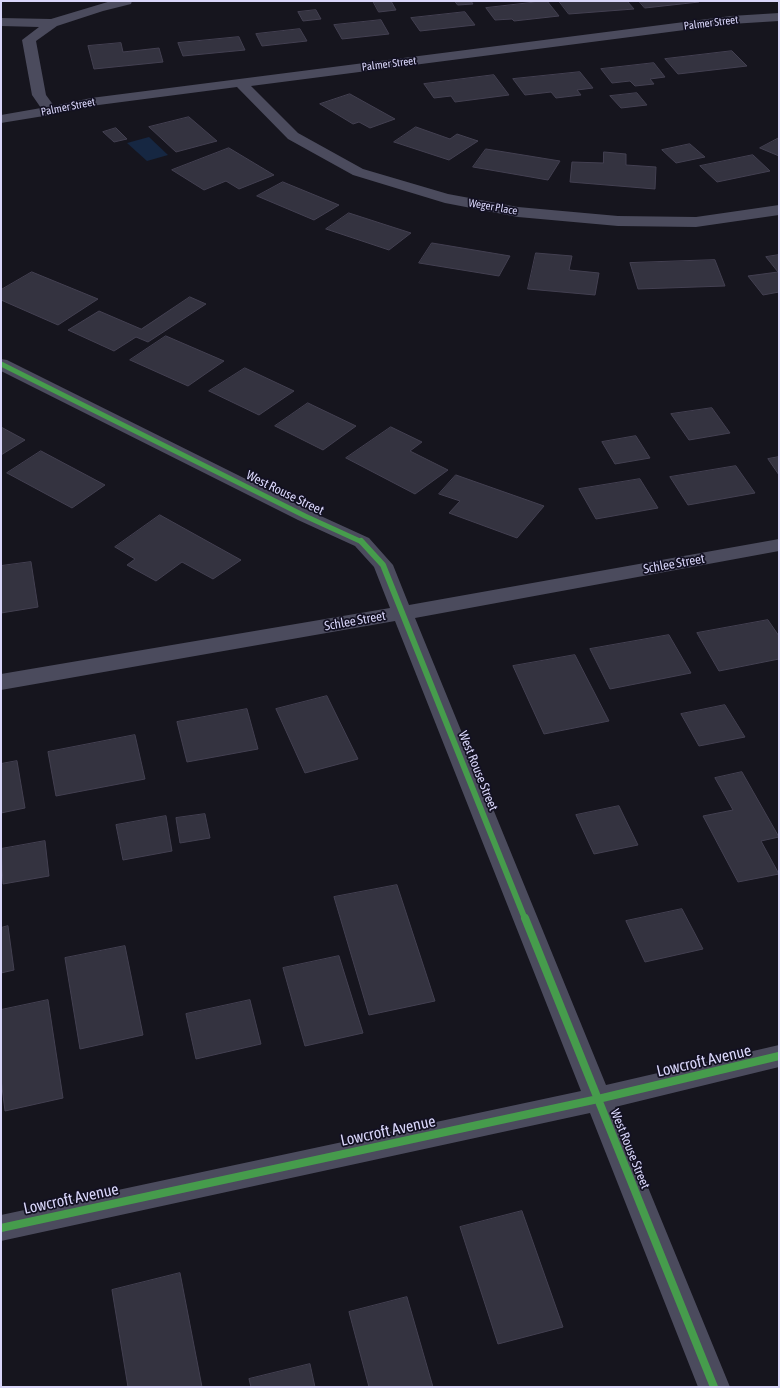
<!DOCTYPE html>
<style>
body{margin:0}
#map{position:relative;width:780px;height:1388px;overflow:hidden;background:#16151e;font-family:"Asap Condensed",sans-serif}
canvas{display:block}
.frame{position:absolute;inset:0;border:2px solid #d9d6fa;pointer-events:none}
</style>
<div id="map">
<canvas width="780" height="1388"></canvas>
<div class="frame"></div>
</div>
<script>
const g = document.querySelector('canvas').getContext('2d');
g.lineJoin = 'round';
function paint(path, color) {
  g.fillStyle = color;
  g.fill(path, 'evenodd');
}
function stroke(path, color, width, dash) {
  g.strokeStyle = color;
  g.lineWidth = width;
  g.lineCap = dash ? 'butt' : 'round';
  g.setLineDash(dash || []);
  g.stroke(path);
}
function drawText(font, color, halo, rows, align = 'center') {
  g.font = font + ' "Asap Condensed",sans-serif';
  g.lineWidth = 3.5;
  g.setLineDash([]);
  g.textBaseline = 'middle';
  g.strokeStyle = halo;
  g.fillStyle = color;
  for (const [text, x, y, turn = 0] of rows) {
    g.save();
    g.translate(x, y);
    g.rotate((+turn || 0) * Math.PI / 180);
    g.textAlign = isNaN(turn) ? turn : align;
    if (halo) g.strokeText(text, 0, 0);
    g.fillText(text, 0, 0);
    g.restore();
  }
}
const water = new Path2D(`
 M149 137 168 155 147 161 127 143Z`);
const building = new Path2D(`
 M373 1H391L396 10 379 12Z
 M455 1H471L473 4 458 5Z
 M547 1 559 16 514 21 512 19 495 20 486 8Z
 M559 1H627L634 9 569 14Z
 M639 1H698L699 2 645 8Z
 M316 10 321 19 303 21 298 12Z
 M465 12 475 25 420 31 411 18Z
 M381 20 389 34 342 39 334 25Z
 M300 29 307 41 262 46 256 34Z
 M239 37 245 50 183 56 178 43Z
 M121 43 123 52 159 48 163 62 94 69 88 46Z
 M732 51 747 66 678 74 665 59Z
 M654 63 665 77 650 79 654 84 635 86 630 81 612 83 601 69Z
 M580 72 593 88 577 90 581 95 556 98 551 92 525 95 513 79Z
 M494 75 509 95 455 102 451 96 434 98 424 84Z
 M637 93 647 105 621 108 610 96Z
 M350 94 395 119 370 128 359 122 353 124 320 104Z
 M189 117 217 141 176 152 149 127Z
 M416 127 450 139 457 134 478 141 449 160 394 142Z
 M116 128 127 139 114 142 103 132Z
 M779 138V156L760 148Z
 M690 144 705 157 676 163 662 150Z
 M229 148 274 175 239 189 226 181 204 190 172 170Z
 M486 149 560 161 548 180 473 167Z
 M604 152 626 154V165L656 167 655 189 570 182 572 162 603 163Z
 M753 155 770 171 717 182 700 166Z
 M283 182 339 205 314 220 257 196Z
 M349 213 411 233 389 250 326 229Z
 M432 243 510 256 499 276 419 263Z
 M536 253 572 256 569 270 599 273 595 295 528 289Z
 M779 255V292L763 295 748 276 778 272 766 257Z
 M715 260 725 286 638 289 630 263Z
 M32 272 98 299 58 325 1 300V290Z
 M190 297 206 304 148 342 136 337 114 351 68 330 99 311 141 329Z
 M166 336 224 361 188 386 130 360Z
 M245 368 294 391 259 415 209 391Z
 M308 403 356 426 323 450 275 426Z
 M712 408 730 433 689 440 671 414Z
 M1 427 25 440 1 455Z
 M391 427 422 442 410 451 448 470 415 494 346 458Z
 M636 436 650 458 615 464 602 442Z
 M41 451 105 485 72 508 7 473Z
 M779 457V475L768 459Z
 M736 466 755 493 688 505 670 477Z
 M456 475 544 506 517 538 449 513 460 501 439 494Z
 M640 479 658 508 596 519 579 489Z
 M160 515 241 560 213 579 182 562 156 581 127 565 135 559 115 547Z
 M31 562 38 607 1 613V566Z
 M768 620 779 636V659L719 671 697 633Z
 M669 635 691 673 610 689 590 649Z
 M575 655 609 721 544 734 513 666Z
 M327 696 358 759 305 773 276 709Z
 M725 705 745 737 699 746 681 714Z
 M247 709 258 749 187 762 177 722Z
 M135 735 145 779 56 796 48 752Z
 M17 761 25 808 1 813V764Z
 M742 772 779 837 761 841 779 874 738 882 703 816 733 810 715 778Z
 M619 806 638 845 594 854 576 815Z
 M205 814 210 838 180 843 176 818Z
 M166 816 172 851 123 860 116 825Z
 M45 841 49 876 3 884 1 849Z
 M397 885 435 1001 369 1015 334 897Z
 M682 909 703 949 645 962 626 921Z
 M8 926 14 970 1 973V928Z
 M125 946 143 1035 80 1049 65 958Z
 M339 956 363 1033 305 1046 283 968Z
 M48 1000 63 1098 5 1111 1 1079V1010Z
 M250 1000 261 1044 196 1059 186 1014Z
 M522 1211 563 1327 498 1344 460 1227Z
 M180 1273 202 1387H128L112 1290Z
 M407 1297 433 1387H369L349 1312Z
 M310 1364 315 1387H251L249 1379Z`);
const minor = new Path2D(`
 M111 1H132L131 4 103 11 57 26 36 41 46 95 54 106 91 98 731 16 779 13V21L731 24 251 86 298 133 363 169 448 194 518 207 618 216 696 217 779 205V215L696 227 618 226 518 217 445 203 353 175 288 139 237 87 91 106 50 115 1 123V115L41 108 32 95 22 40 39 27 1 26V18L51 19Z
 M1 359 7 360 312 512 369 538 393 565 409 605 779 539V551L415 618 606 1085 779 1045V1067L615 1107 730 1387H698L590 1113 1 1241V1215L581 1091 395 621 1 690V674L390 608 374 567 355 546 298 520 1 371Z`);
const cyclewayFar2 = new Path2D(`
 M1 364 305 516 362 542`);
const cyclewayFar1 = new Path2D(`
 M361 541 383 565 525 919`);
const cycleway = new Path2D(`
 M525 918 714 1387
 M1 1228 598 1099 779 1056`);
const farStreetnames = [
 ["Palmer Street",711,23,-7],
 ["Palmer Street",389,64,-7],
 ["Palmer Street",68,107,-11],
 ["Weger Place",493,207,10]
];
const streetNames = [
 ["West Rouse Street",285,493,26],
 ["Schlee Street",674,564,-10],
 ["Schlee Street",355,621,-10],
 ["West Rouse Street",478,771,68],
 ["West Rouse Street",630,1149,68]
];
const nearStreetnames = [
 ["Lowcroft Avenue",704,1061,-13],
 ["Lowcroft Avenue",388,1131,-12],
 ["Lowcroft Avenue",71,1199,-12]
];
paint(water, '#162742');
paint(building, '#343340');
stroke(building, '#434051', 1);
paint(minor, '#4b4b5d');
stroke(cyclewayFar2, '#469c4c', 5);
stroke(cyclewayFar1, '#469c4c', 6);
stroke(cycleway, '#469c4c', 8);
drawText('11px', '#d9d6fa', '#131122', farStreetnames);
drawText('13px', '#d9d6fa', '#131122', streetNames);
drawText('16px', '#d9d6fa', '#131122', nearStreetnames);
</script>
